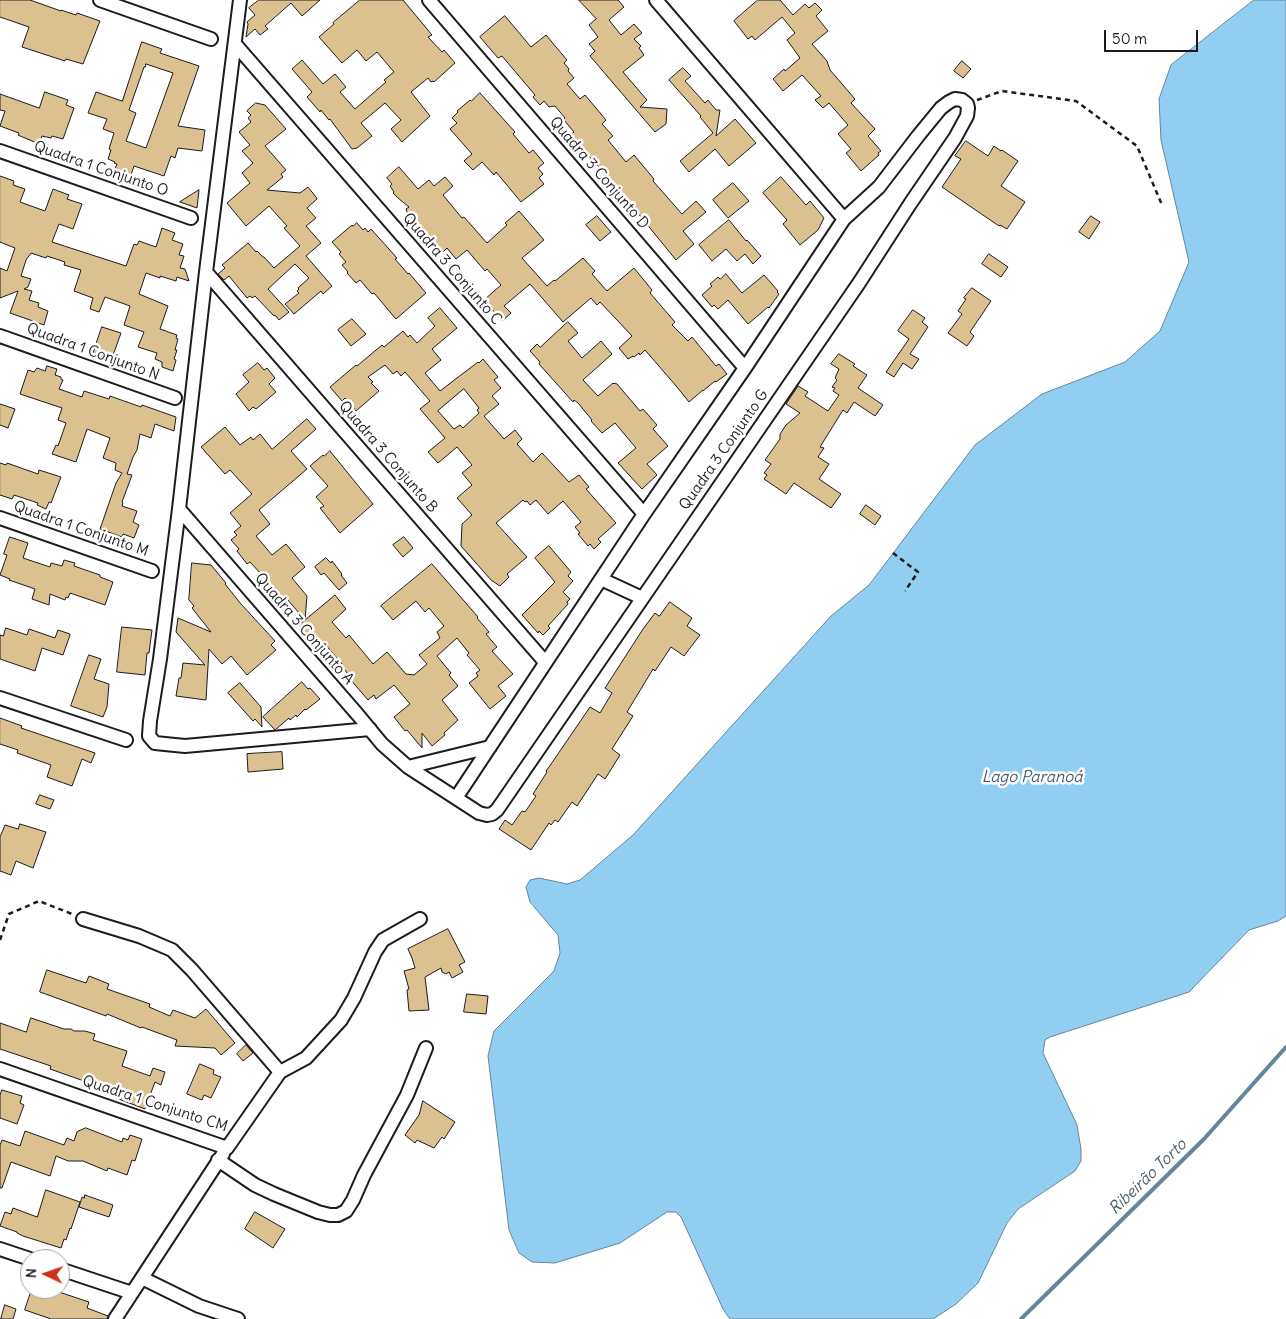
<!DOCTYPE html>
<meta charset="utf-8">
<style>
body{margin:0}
#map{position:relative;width:1286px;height:1319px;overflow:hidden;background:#fff;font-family:Delius,sans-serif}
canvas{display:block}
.north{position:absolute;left:20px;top:1249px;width:50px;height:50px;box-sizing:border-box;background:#fff;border:1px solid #a4a4a4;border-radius:50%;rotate:273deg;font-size:14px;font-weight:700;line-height:20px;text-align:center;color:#1c1c1c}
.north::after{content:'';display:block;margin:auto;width:18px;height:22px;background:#c8321e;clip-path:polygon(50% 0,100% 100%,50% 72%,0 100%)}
.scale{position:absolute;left:1104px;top:30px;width:94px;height:22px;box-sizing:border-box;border:2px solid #1c1c1c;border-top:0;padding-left:6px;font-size:15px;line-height:18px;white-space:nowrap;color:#1c1c1c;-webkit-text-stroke:4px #fff;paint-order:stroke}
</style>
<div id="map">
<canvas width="1286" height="1319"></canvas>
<div class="north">N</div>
<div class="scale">50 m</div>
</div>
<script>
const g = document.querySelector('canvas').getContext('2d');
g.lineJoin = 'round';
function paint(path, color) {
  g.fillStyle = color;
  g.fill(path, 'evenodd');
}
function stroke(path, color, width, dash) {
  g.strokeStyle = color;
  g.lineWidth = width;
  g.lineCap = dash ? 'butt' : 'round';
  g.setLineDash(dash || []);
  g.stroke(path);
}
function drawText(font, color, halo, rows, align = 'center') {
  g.font = font + ' Delius,sans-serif';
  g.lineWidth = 5;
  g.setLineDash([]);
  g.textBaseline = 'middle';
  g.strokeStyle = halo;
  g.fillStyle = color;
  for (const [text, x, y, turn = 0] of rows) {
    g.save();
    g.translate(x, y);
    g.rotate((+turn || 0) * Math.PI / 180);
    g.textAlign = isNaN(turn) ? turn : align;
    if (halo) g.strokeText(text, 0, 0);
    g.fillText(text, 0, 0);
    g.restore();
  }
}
const water = new Path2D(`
 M1254 0H1286V916L1278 921 1249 930 1189 992 1050 1037 1045 1040 1043 1053 1077 1125 1081 1149V1161L1075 1171 1018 1209 1007 1223 978 1283 956 1304 933 1319H730L723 1309 681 1217 676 1212H667L620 1243 555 1263 532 1262 519 1253 509 1230 488 1056 494 1031 554 971 560 953 558 935 530 902 526 887 530 880 539 878 567 884 580 880 633 835 831 616 869 585 975 445 1042 394 1125 362 1160 331 1189 262 1161 140 1159 99 1171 65Z`);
const stream = new Path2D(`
 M1021 1319 1204 1139 1286 1047`);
const building = new Path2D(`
 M0 0H30L61 11V10L76 15 77 13 100 21 83 64 66 59 65 61 22 47 29 27 0 17Z
 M259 0H320L302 16 291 3 265 26 268 29 260 35 255 29 246 37 248 24 247 22 255 15 249 8Z
 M360 0H403L432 35 428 37 442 52 444 50 455 63 434 82 433 81 431 82 428 78 411 92 430 116 402 142 391 129 401 120 385 103 361 123 372 136 357 148 352 149 330 119 329 120 321 110 320 112 307 97 312 92 292 69 302 60 323 84 335 74 346 87 340 92 355 109 386 82 384 80 394 72 377 52 366 61 357 50 342 63 319 37 334 24 333 23Z
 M579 0H618L624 7 609 20 621 35 634 24 642 33 634 39 641 46 639 48 644 55 623 72 647 100 640 107 667 109 666 124 655 132 590 56 595 51 589 44 598 37 589 25 596 19Z
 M758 0H780L793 15 805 4 809 8 815 3 822 10 816 16 828 31 812 44 827 61 830 70 855 99 851 103 875 129 868 136 881 151 878 153 879 155 861 171 846 153 851 149 838 134 848 125 829 103 823 108 815 100 821 96 802 75 783 91 773 79 784 69 785 71 800 58 787 40 795 33 782 17 755 40 752 36 748 39 734 21Z
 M505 16 531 47 546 35 567 60 564 63 569 69 568 71 574 78 567 84 580 99 585 95 606 120 602 124 613 136 608 140 626 162 634 155 654 179 653 181 682 214 696 201 706 212 683 231 694 244 676 260 636 211 615 188 613 190 603 178 606 175 570 135 574 132 563 119 565 118 555 106 549 107 544 101 540 105 533 97 535 95 502 56 498 58 480 37Z
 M142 42 162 49 160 53 199 66 178 126 205 130 202 151 178 148 175 158 171 156 164 176 134 166 131 175 115 169 117 164 114 163 115 162 108 159 111 150 109 149 114 133 103 129 107 119 88 113 96 92 122 101ZM146 64 173 73 146 148 126 141 136 113 129 110 144 67H145Z
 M962 61 971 69 963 78 954 71Z
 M683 68 691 76 685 81 705 103 708 100 716 110H720L716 136 735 119 756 143 729 166 715 149 689 172 680 161 713 133 700 117 701 116 669 80Z
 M45 92 68 100 66 105 74 108 63 139 52 136 51 138 42 136 39 144 18 135 19 133 0 126 5 111 0 110V94L39 108Z
 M480 93 515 132 513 134 529 153 533 150 544 163 538 168 543 174 539 178 544 184 521 202 496 172 494 175 482 162 473 170 464 161 472 154 450 129 457 123 452 118 458 112 457 111 470 100 471 101Z
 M256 103 265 105 286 129 265 146 286 170 281 174 283 177 267 190 300 193 308 187 316 197 317 199 307 208 316 218 306 226 321 243 306 256 332 286 323 294 321 291 294 314 285 304 299 293 297 291 299 289 298 288 309 278 295 264 268 289 289 312 279 320 276 316 273 315 255 296 252 298 250 296 247 298 229 276 224 280 218 274 225 268 222 265 248 243 256 252 257 251 263 257H264L274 268 300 246 284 228 287 226 269 206 246 226 227 203 250 183 242 173 253 163 242 151 250 145 239 132 251 122 248 118 251 115 247 111Z
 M966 141 988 156 994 146 1001 151 1002 150 1018 161 1001 186 1025 202 1007 229 1000 225 999 226 942 187 961 159 955 156Z
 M399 167 418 189 429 180 434 186 445 177 453 186 443 195 462 218 464 217 487 243 507 225 505 223 519 211 544 240 522 258 547 286 554 280 555 281 583 258 595 271 592 274 607 291 634 268 652 290 650 293 675 322 672 325 688 341 692 337 716 366 719 364 727 374 716 382 715 381 703 391V390L689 402 677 387 645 350 640 355 639 353 634 357 633 356 628 359 619 348 632 336 600 302 597 305 591 298 563 322 530 284 504 306 511 313 502 321 484 300 501 285 487 269 485 271 467 250 456 259 447 248 443 252 422 230 421 231 414 223 413 221 414 220 407 212 406 209 409 207 398 198 393 193 394 192 390 186 392 184 387 178Z
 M0 176 14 181 13 185 25 189 20 202 45 211 53 189 69 195 67 199 82 204 73 229 59 224 52 242 126 266 134 244 137 245 139 241 156 247 162 228 175 233 172 240 183 244 179 255 184 256 180 268 185 269 189 281 177 277 176 281 160 276V278L146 273 139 294 168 306 160 329 177 335 176 338 178 339 175 350H177L174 359 176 360 173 371 162 367V362L155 359 157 353 138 347 144 332 124 325 130 306 105 297 99 312 90 309 93 298 74 291 81 270 64 265 65 262 47 256 46 258 31 253 26 260 21 276 31 279 28 287 24 289 32 291 29 300 39 303 38 307 48 311 44 325 10 313 18 291 0 298V268L7 271 15 248 0 242Z
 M781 177 806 205 810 201 824 218 818 230 800 245 783 224 787 220 763 193Z
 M733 183 749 201 728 218 713 200Z
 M199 190 197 208 180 202Z
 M597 216 611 232 600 241 586 225Z
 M1091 216 1100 222 1089 239 1079 232Z
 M729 220 746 241 747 240 761 256 753 264 745 254 737 261 726 249 712 261 699 245Z
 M357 223 363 230 365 228 368 232 371 229 397 258 395 259 408 274 409 273 426 293 396 319 374 293 372 294 360 280 356 283 347 273 348 272 342 265 346 262 339 254 341 252 332 242 352 225 353 226Z
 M989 254 1008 267 1001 277 982 264Z
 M726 274 742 293 764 275 778 291 777 292 779 294 769 308 768 307 748 324 728 300 718 309 714 305 712 307 702 295 712 286 710 284 718 277 720 279Z
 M972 288 991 301 970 332 974 336 967 346 948 333 962 314 958 311 966 299 964 298Z
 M440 308 457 328 432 349 441 360 425 373 440 391 478 362 479 363 483 359 498 377 494 380 501 388 492 396 499 404 484 416 504 439 515 430 522 439 517 444 533 462 542 453 569 482 579 475 589 487 586 489 616 523 598 539 601 542 594 549 590 544 588 546 578 534 580 533 575 527 581 522 563 501 548 514 536 500 530 505 527 501 525 502 523 500 496 523 527 557 507 574 509 577 500 586 491 580 461 546 462 524 472 515 457 498 472 485 462 473 472 465 457 447 438 463 428 452 445 438 420 409 430 401 405 372 401 376 397 371 393 374 385 365 368 377 373 382 371 383 379 391 356 411 345 398 342 401 330 387 356 365 357 366 382 345 384 347 403 331 408 337 410 335 417 343 435 326 428 318ZM464 389 479 408 477 410 479 413 463 428 460 425 454 429 438 411Z
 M913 310 925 318 922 322 928 327 910 354 919 359 912 369 903 363 894 377 886 372 909 339 898 331Z
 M352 319 366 334 351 346 338 330Z
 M568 322 578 333 568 341 582 358 601 341 612 354 583 380 598 396 613 383 614 384 615 383 617 384 640 411 643 409 657 425 653 429 668 446 647 464 657 475 642 489 618 463 636 448 615 423 602 433 591 421 592 420 578 403 574 400 573 402 539 364 540 362 530 351 537 344 540 347Z
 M102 327 121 333 111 361 93 354Z
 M839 354 855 364 853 366 867 375 858 388 883 405 875 416 854 402 847 413 843 410 820 447 824 448 818 457 829 464 819 479 841 494 831 508 794 483 786 494 764 479 767 475 764 473 771 464 765 460 780 439V434L786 425 800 413 786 404 798 386 808 392 805 396 828 411 839 395 833 391 835 388 832 387 837 380 835 378 839 369 831 364Z
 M258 363 264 370 267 368 275 378 269 384 276 392 256 409 253 407 249 411 236 394 249 382 243 375Z
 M47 366 57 369 55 375 61 377V379L63 380 59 389 82 397 84 391 109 399 110 396 141 407 142 405 176 417 174 431 155 424 151 438 140 434 137 450 133 457 127 474 132 475 122 502 123 503 122 506 137 511 133 522 139 525 134 538 123 534 122 537 100 529 116 483 122 473 115 470 116 463 103 458 110 438 87 429 76 462 52 454 56 445 58 446 66 423 58 420 62 408 20 394 28 370 34 372 37 368 45 371Z
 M0 404 15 409 8 428 0 425Z
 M307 419 316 429 291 451 307 469 259 510 270 524 256 536 272 555 286 544 305 567 292 578 307 596 305 620 287 599 285 600 250 562 247 564 237 551 239 549 231 540 237 535 234 532 241 526 230 513 252 494 230 470 225 474 201 447 225 427 240 445 251 437 253 440 260 434 272 449Z
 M330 451 373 504 340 533 320 508 324 506 316 497 328 486 310 466 323 455 324 456Z
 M0 463 6 465 7 463 38 474 39 470 61 477 51 503 49 502 46 509 37 505 38 503 14 495 12 499 0 495Z
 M866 505 881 516 875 525 860 514Z
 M10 537 28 543 23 558 50 567 51 563 62 566 64 560 75 563 74 566 100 575V577L113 582 105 605 70 593 68 598 66 597 65 600 50 594 49 605 32 599 35 589 9 580 10 579 0 575 7 555 4 554Z
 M404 537 413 548 403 557 393 545Z
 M549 546 571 572 568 576 573 581 563 592 570 599 567 602 568 604 548 626 550 628 543 635 539 631 538 633 522 615 555 582 535 558Z
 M326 558 331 563 332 561 342 574 341 575 347 583 339 590 324 573 321 575 315 567Z
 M192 563 211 565 226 583 225 584 241 604 275 641 271 645 276 650 247 675 231 656 222 664 209 649 206 700 176 696 179 678H181L183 663 205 665 176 632 178 618 211 632 192 608 194 606 189 600Z
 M432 564 478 617 477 618 489 632 486 634 497 647 492 651 513 674 498 686 506 696 490 709 469 683 478 676 476 673 480 670 467 655 469 653 457 638 437 656 451 673 449 675 458 686 442 700 458 720 444 733 445 735 432 746 422 733V748L407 730 405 731 394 717 410 704 394 685 376 699 374 695 368 700 350 679 351 678 341 665 342 664 324 643 318 648 299 625 335 595 346 609 332 622 346 638 349 635 373 664 387 652 406 674 414 675 427 664 419 655 440 638 437 632 444 626 429 608 425 612 416 601 393 620 381 606Z
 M670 602 692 618 687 626 700 635 684 656 671 647 655 671 653 669 627 712 633 716 612 749 620 755 605 779 598 774 577 806 572 802 558 822 555 820 551 825 549 823 531 850 499 829 505 820 512 825 522 811 525 812 536 796 533 794 547 772 546 771 549 767 590 707 600 713 612 693 605 688 643 629 655 613 659 616Z
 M122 627 152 630 149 653H147L145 675 117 672Z
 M6 628 27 635 29 629 55 638 58 630 70 634V635L63 655 42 648 35 671 0 659V635L3 636Z
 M89 655 101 659 94 679 109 684 107 707 103 717 71 706Z
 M302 682 308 689 310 688 320 699 306 710 305 709 297 717 296 715 290 720 289 718 275 730 263 717Z
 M240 683 261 707 262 727 255 719 253 721 228 693Z
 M0 718 22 726 21 728 95 753 91 763 82 759 72 786 47 777 51 765 17 753 18 750 0 744Z
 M282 752 283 769 248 772 247 754Z
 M40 795 54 800 50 809 36 804Z
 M20 824 46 832 33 868 16 861 11 875 0 871V837L5 825 18 829Z
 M448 929 465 962 459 965 463 972 452 978 449 972 446 974 442 972 441 968 425 977 429 1010 409 1011 407 990 409 989 404 971 415 968 412 958 408 949Z
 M47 970 86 983 89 976 109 984 107 989 150 1004 149 1007 170 1016 173 1010 195 1018 206 1009 235 1043 221 1055 215 1048 175 1046 177 1040 142 1027 141 1028 107 1014 106 1016 40 992Z
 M467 994 488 996 486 1014 464 1012Z
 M31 1018 64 1029H71L74 1031H85L95 1034 93 1040 127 1051 122 1066 150 1076 153 1068 165 1072 161 1085 155 1082 145 1109 116 1098 118 1093 50 1069 51 1066 0 1049V1023L26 1032Z
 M246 1045 253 1053 243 1061 237 1054Z
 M200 1064 214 1070 213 1074 221 1077 211 1098 204 1095 202 1100 187 1094Z
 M2 1090 22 1096 20 1103 24 1105 17 1124 0 1118V1096Z
 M423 1101 455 1122 444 1139 442 1137 434 1148 417 1140 415 1143 405 1135 419 1115Z
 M86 1128 122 1142 123 1138 128 1140 130 1135 142 1139 135 1161 132 1160 127 1175 108 1168 107 1171 83 1161H68L56 1156 50 1176 11 1162 2 1188H0V1145L2 1140 20 1146 25 1131 64 1145 67 1138 74 1141 77 1132Z
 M46 1190 80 1202 71 1229 70 1228 66 1240 64 1239 61 1248 23 1236 17 1233V1232L0 1226 5 1212 11 1214 13 1208 37 1217Z
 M85 1195 113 1205 109 1217 79 1207 82 1197 84 1198Z
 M255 1212 285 1229 273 1248 245 1229Z
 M32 1289H50L89 1302 87 1308 108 1316 107 1319H51L25 1310Z
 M5 1305 16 1309 13 1319H1Z`);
const path = new Path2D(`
 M977 100 1002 91 1076 101 1137 146 1162 205
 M893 553 918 572 905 591
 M0 940 9 914 39 901 72 914`);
const minor = new Path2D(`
 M100 0 211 39
 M240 0 206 272 179 509 160 659 150 721 149 736 155 743 185 746 370 729
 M429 0 745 368
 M656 0 844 219
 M235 44 644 514
 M0 151 191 218
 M206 272 545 662
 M0 336 175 398
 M179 509 358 715 382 744 408 767 479 813 487 815 492 814 497 810 859 283 910 204 955 138 967 116 968 108 967 104 962 100 955 99 949 102 941 108 918 136 879 187 844 219 745 368 644 514 456 798
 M0 518 152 571
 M601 579 642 598
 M0 698 126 740
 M408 767 490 747
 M0 1069 227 1148 280 1072 192 970 172 950 139 936 83 919
 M280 1072 306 1058 341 1020 354 998 375 952 383 940 420 919
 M218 1160 255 1185 274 1194 318 1212 330 1215H338L346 1211 353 1200 364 1175 407 1095 426 1048
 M0 1249 30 1259
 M60 1269 132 1293
 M142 1278 199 1306 238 1319
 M115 1319 223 1154`);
const streetNames = [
 ["Quadra 1 Conjunto O",101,169,19],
 ["Quadra 3 Conjunto D",599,173,49],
 ["Quadra 3 Conjunto C",452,269,49],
 ["Quadra 1 Conjunto N",93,352,20],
 ["Quadra 3 Conjunto G",724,450,-55],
 ["Quadra 3 Conjunto B",388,457,49],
 ["Quadra 1 Conjunto M",81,529,19],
 ["Quadra 3 Conjunto A",304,629,49],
 ["Quadra 1 Conjunto CM",155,1104,18]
];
const waterNames = [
 ["Lago Paranoá",1032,777],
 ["Ribeirão Torto",1148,1177,-44]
];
paint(water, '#92cdf2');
stroke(water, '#63869c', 1);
stroke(stream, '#63869c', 4);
paint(building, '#dbc090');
stroke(building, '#1c1c1c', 1);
stroke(minor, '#1c1c1c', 16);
stroke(path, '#1c1c1c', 2.5, [5, 4]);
stroke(minor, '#fff', 12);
drawText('15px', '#1c1c1c', '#fff', streetNames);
drawText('italic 16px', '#455a67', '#fff', waterNames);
</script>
